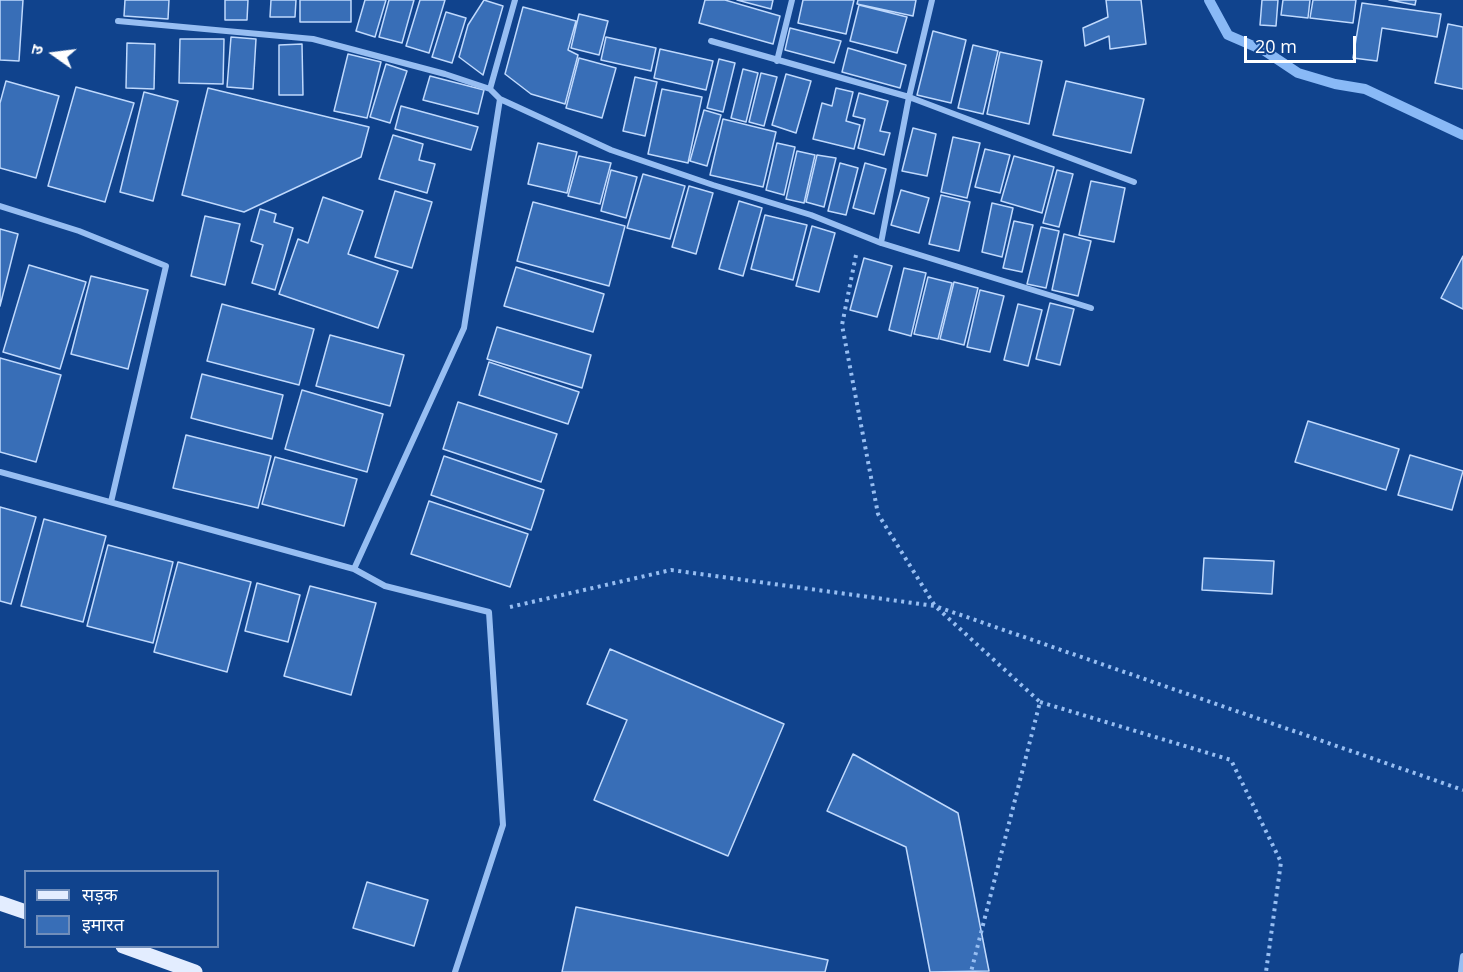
<!DOCTYPE html>
<meta charset="utf-8">
<style>
body{margin:0}
#map{position:relative;width:1463px;height:972px;overflow:hidden;background:#10438d;font-family:"Open Sans","Noto Sans Devanagari",sans-serif}
canvas{display:block}
.legend{position:absolute;left:24px;top:870px;width:195px;height:78px;box-sizing:border-box;background:#10438d;border:2px solid #708ebb;margin:0;padding:8px 10px;list-style:none;font-size:18px;color:#fff}
.legend li{display:flex;align-items:center;gap:12px;height:30px}
.legend b{width:30px;border:2px solid #708ebb}
.north{position:absolute;left:24px;top:24px;width:60px;height:60px;-webkit-text-stroke:4px #10438d;paint-order:stroke;rotate:284deg;font-size:16px;font-weight:700;line-height:24px;text-align:center;color:#fff}
.north::after{content:'';display:block;margin:auto;width:21px;height:27px;background:#fff;clip-path:polygon(50% 0,100% 100%,50% 72%,0 100%)}
.scale{position:absolute;left:1244px;top:36px;width:112px;height:27px;box-sizing:border-box;border:3px solid #fff;border-top:0;padding-left:8px;font-size:18px;line-height:21px;white-space:nowrap;color:#fff;-webkit-text-stroke:4px #10438d;paint-order:stroke}
</style>
<div id="map">
<canvas width="1463" height="972"></canvas>
<ul class="legend">
<li><b style="height:8px;background:#e3edff"></b>सड़क</li>
<li><b style="height:16px;background:#386eb7"></b>इमारत</li>
</ul>
<div class="north">उ</div>
<div class="scale">20 m</div>
</div>
<script>
const g = document.querySelector('canvas').getContext('2d');
g.lineJoin = 'round';
function stroke(path, color, width, dash) {
  g.strokeStyle = color;
  g.lineWidth = width;
  g.lineCap = dash ? 'butt' : 'round';
  g.setLineDash(dash || []);
  g.stroke(path);
}
function paint(path, color) {
  g.fillStyle = color;
  g.fill(path, 'evenodd');
}
const stream = new Path2D(`
 M1209 0 1228 35 1265 51 1298 73 1335 84 1365 89 1463 135`);
const building = new Path2D(`
 M0 0H23L19 61 0 60Z
 M125 0H169L168 19 124 16Z
 M225 0H248L247 20H225Z
 M271 0H296L295 17H270Z
 M300 0H351V22H300Z
 M365 0H386L375 37 356 31Z
 M389 0H414L402 43 379 37Z
 M420 0H445L429 53 406 46Z
 M484 0 503 6 483 75 459 57 468 25Z
 M705 0H725L780 16 773 44 699 23Z
 M737 0H773L771 9Z
 M803 0H854L846 34 798 23Z
 M858 0H916L913 16 857 4Z
 M1106 0H1141L1146 44 1110 49 1109 36 1085 46 1083 28 1108 17Z
 M1262 0H1278L1276 26 1260 25Z
 M1283 0H1310L1308 18 1281 15Z
 M1313 0H1356L1353 23 1310 18Z
 M1389 0H1416L1415 5Z
 M1362 3 1441 14 1437 37 1382 28 1377 61 1353 58Z
 M859 5 907 17 897 53 850 41Z
 M523 7 576 21 568 50 578 55 565 104 531 94 505 74Z
 M446 12 466 18 452 63 432 57Z
 M579 14 608 21 599 55 571 48Z
 M1448 24 1463 27V89L1435 83Z
 M790 28 841 41 834 63 785 50Z
 M933 31 966 40 951 103 917 95Z
 M231 37 256 39 253 89 227 87Z
 M606 37 656 48 651 71 601 60Z
 M180 39H224L223 84 179 83Z
 M127 43 155 44 154 89 126 88Z
 M302 44 303 95H279V45Z
 M973 45 998 51 983 114 958 108Z
 M848 48 906 65 900 88 842 72Z
 M660 49 713 61 706 90 654 78Z
 M1000 52 1042 61 1029 124 987 114Z
 M348 54 381 62 367 118 334 111Z
 M579 58 616 68 602 118 566 108Z
 M719 59 735 63 723 112 707 108Z
 M386 64 407 71 390 123 370 117Z
 M743 69 758 73 746 122 731 118Z
 M761 73 777 77 764 126 749 122Z
 M786 74 811 81 796 133 772 125Z
 M430 76 484 90 478 114 423 100Z
 M635 77 657 82 645 136 623 131Z
 M6 81 59 96 36 178 0 168V103Z
 M1066 81 1144 99 1131 153 1053 135Z
 M76 87 134 103 105 202 48 186Z
 M208 88 369 127 361 157 244 212 182 195Z
 M836 88 853 92 846 121 860 125 854 149 813 139 822 103 832 106Z
 M662 89 702 97 688 163 648 154Z
 M144 92 178 101 153 201 120 192Z
 M859 93 888 101 880 131 890 133 884 155 858 148 865 119 853 116Z
 M401 106 478 127 471 150 395 129Z
 M704 110 721 115 707 166 690 161Z
 M723 119 776 132 763 187 710 175Z
 M913 128 936 134 927 176 902 171Z
 M393 135 423 144 419 160 435 164 427 193 379 179Z
 M953 137 980 143 967 198 941 192Z
 M538 143 577 152 567 193 528 184Z
 M777 143 795 147 784 195 766 190Z
 M985 149 1010 155 1000 193 975 187Z
 M797 151 815 155 804 203 786 199Z
 M817 155 836 158 824 207 806 202Z
 M579 156 611 163 600 204 568 196Z
 M1014 156 1054 167 1042 213 1001 201Z
 M840 163 858 168 846 215 828 211Z
 M865 163 886 169 874 214 853 208Z
 M611 170 637 177 626 218 601 211Z
 M1057 170 1073 174 1059 227 1043 223Z
 M643 174 685 186 670 239 627 228Z
 M1091 181 1125 188 1114 242 1079 235Z
 M689 186 713 193 696 254 672 247Z
 M901 190 929 198 919 233 891 225Z
 M395 191 432 202 412 268 375 257Z
 M941 195 970 202 959 251 929 244Z
 M323 197 363 211 348 254 398 271 378 328 279 294 298 239 308 243Z
 M739 201 762 208 743 276 719 269Z
 M533 202 625 226 609 286 517 261Z
 M992 203 1013 208 1002 257 982 252Z
 M260 209 276 214 274 222 293 228 275 290 252 283 263 245 251 241Z
 M765 215 807 225 793 280 751 269Z
 M205 216 240 224 225 285 191 276Z
 M1014 221 1033 225 1022 272 1003 268Z
 M812 226 835 233 819 292 796 286Z
 M1041 227 1059 231 1046 288 1027 284Z
 M0 229 18 234 0 306Z
 M1064 234 1091 241 1078 296 1052 290Z
 M1463 256V309L1441 298Z
 M864 258 892 266 877 317 850 310Z
 M29 265 86 282 60 369 3 352Z
 M516 267 604 294 593 332 504 306Z
 M904 268 926 273 911 336 889 330Z
 M91 276 148 290 128 369 71 354Z
 M928 277 952 283 938 339 914 334Z
 M954 282 978 288 964 345 940 339Z
 M980 290 1004 296 990 352 967 347Z
 M1050 303 1074 309 1060 365 1036 359Z
 M222 304 314 329 299 385 207 361Z
 M1018 304 1042 310 1028 366 1004 360Z
 M497 327 591 355 582 388 487 359Z
 M330 335 404 355 390 406 316 386Z
 M0 358 61 375 36 462 0 452Z
 M489 362 579 392 568 424 479 395Z
 M202 374 283 395 272 439 191 418Z
 M302 390 383 414 367 472 285 449Z
 M458 402 557 434 541 482 443 449Z
 M1308 421 1399 449 1386 490 1295 462Z
 M186 435 271 456 258 508 173 488Z
 M1410 455 1463 471 1452 510 1398 495Z
 M444 456 544 490 531 530 431 495Z
 M275 457 357 479 344 526 262 504Z
 M429 501 528 534 510 587 411 554Z
 M0 507 36 517 11 604 0 601Z
 M44 519 106 536 83 622 21 606Z
 M108 545 173 562 153 643 87 626Z
 M1204 558 1274 561 1272 594 1202 590Z
 M178 562 251 582 227 672 154 652Z
 M257 583 300 595 288 642 245 631Z
 M310 586 376 603 351 695 284 676Z
 M610 649 784 724 728 856 594 800 627 720 587 704Z
 M853 754 958 813 989 971 930 972 906 847 827 811Z
 M367 882 428 900 414 946 353 928Z
 M576 907 828 960 825 972H562Z`);
const path = new Path2D(`
 M856 255 842 325 878 514 935 606 1040 702 971 972
 M510 607 671 570 935 606 1463 790
 M1040 702 1231 760 1281 862 1266 972`);
const street = new Path2D(`
 M118 21 313 39 445 74 490 89 500 99 611 150 713 185 811 215 881 243 1091 308
 M711 41 909 97 1134 182
 M777 61 792 0
 M490 89 515 0
 M0 206 79 231 166 266 111 502
 M881 243 909 97 932 0
 M0 472 354 569 385 586 489 612 503 825 455 972
 M354 569 464 328 500 99
 M1461 972 1463 956`);
const primary = new Path2D(`
 M0 903 26 912
 M123 946 195 972`);
stroke(stream, '#89b9f6', 10);
paint(building, '#386eb7');
stroke(building, '#bfd9fd', 1.5);
stroke(path, '#97bef2', 4, [3, 4.5]);
stroke(street, '#97bef2', 6);
stroke(primary, '#e3edff', 15);
</script>
